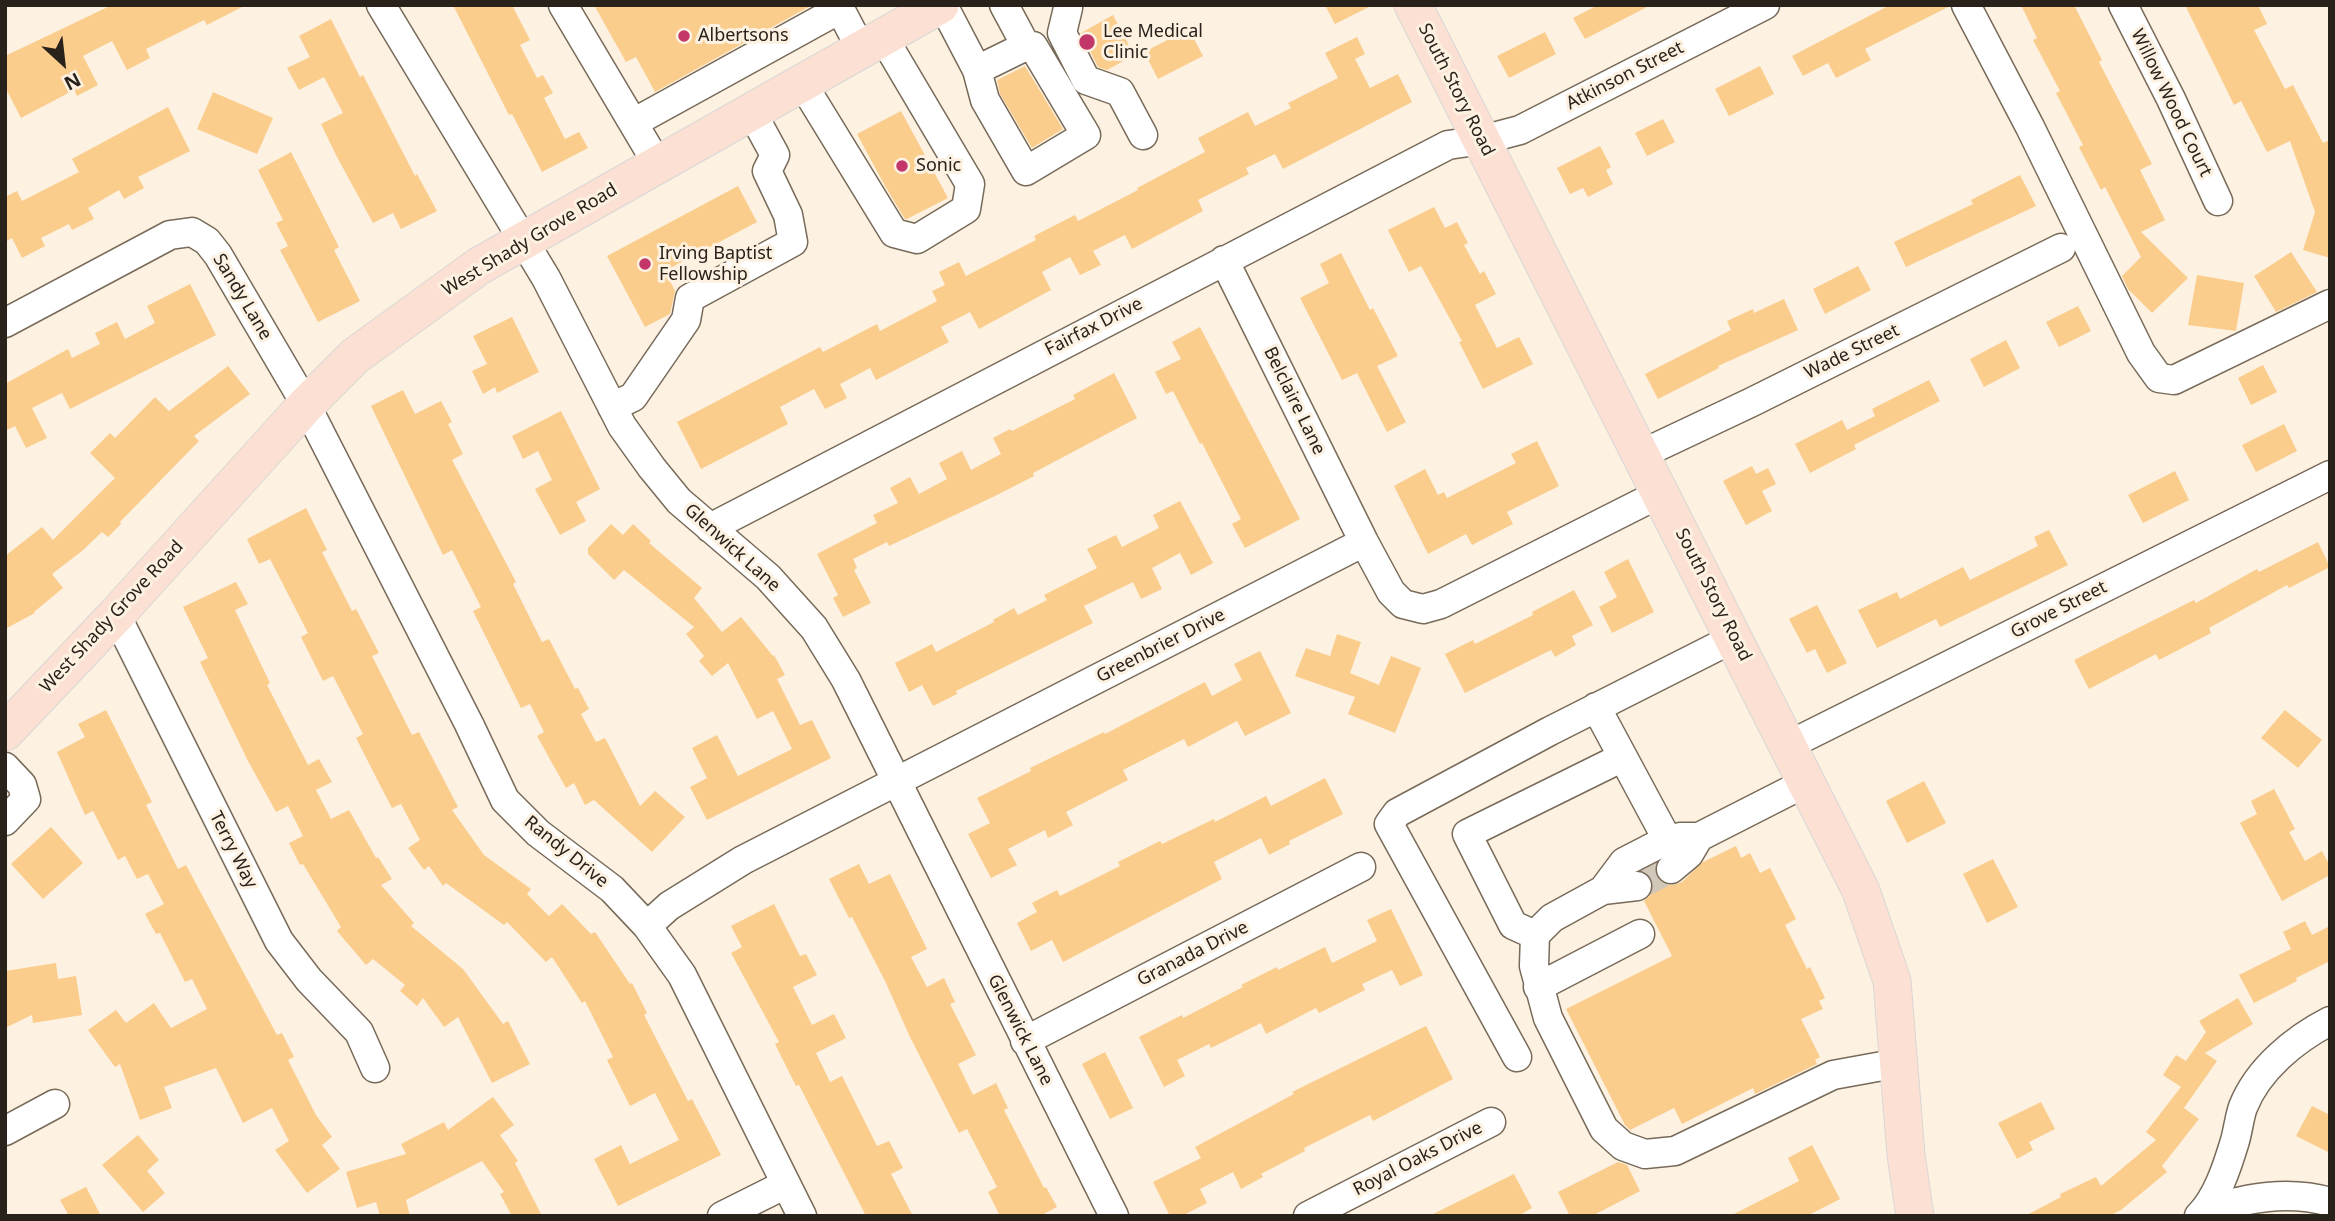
<!DOCTYPE html>
<style>
body{margin:0}
#map{position:relative;width:2335px;height:1221px;overflow:hidden;background:#fdf1e1;font-family:"Noto Sans",sans-serif}
canvas{display:block}
.frame{position:absolute;inset:0;border:7px solid #28221b;pointer-events:none}
.north{position:absolute;left:28px;top:28px;width:70px;height:70px;-webkit-text-stroke:5px #fdf1e1;paint-order:stroke;rotate:153deg;font-size:19px;font-weight:700;line-height:28px;text-align:center;color:#28221b}
.north::after{content:'';display:block;margin:auto;width:24px;height:32px;background:#28221b;clip-path:polygon(50% 0,100% 100%,50% 72%,0 100%)}
</style>
<div id="map">
<canvas width="2335" height="1221"></canvas>
<div class="frame"></div>
<div class="north">N</div>
</div>
<script>
const g = document.querySelector('canvas').getContext('2d');
g.lineJoin = 'round';
function paint(path, color) {
  g.fillStyle = color;
  g.fill(path, 'evenodd');
}
function stroke(path, color, width, dash) {
  g.strokeStyle = color;
  g.lineWidth = width;
  g.lineCap = dash ? 'butt' : 'round';
  g.setLineDash(dash || []);
  g.stroke(path);
}
function drawText(font, color, halo, rows, align = 'center') {
  g.font = font + ' "Noto Sans",sans-serif';
  g.lineWidth = 6;
  g.setLineDash([]);
  g.textBaseline = 'middle';
  g.strokeStyle = halo;
  g.fillStyle = color;
  for (const [text, x, y, turn = 0] of rows) {
    g.save();
    g.translate(x, y);
    g.rotate((+turn || 0) * Math.PI / 180);
    g.textAlign = isNaN(turn) ? turn : align;
    if (halo) g.strokeText(text, 0, 0);
    g.fillText(text, 0, 0);
    g.restore();
  }
}
const building = new Path2D(`
 M112 5H246L207 25 204 20 146 49 150 58 127 70 112 41 83 56 98 85 77 96 74 90 21 118 5 87V56Z
 M453 5H512L530 40 520 45 537 78 543 75 553 93 544 98 565 139 579 132 588 148 542 172 512 114 509 115Z
 M594 5H812L655 92 636 57 626 62Z
 M1325 5H1373L1335 24Z
 M1598 5H1651L1585 39 1573 18Z
 M1890 5 1950 6 1865 49 1871 60 1836 78 1828 63 1803 76 1792 56Z
 M2021 5H2074L2102 60 2099 62 2152 164 2140 170 2165 220 2141 232 2188 278 2152 313 2128 289 2122 276 2141 257 2105 187 2101 190 2079 147 2083 145 2056 93 2060 91 2033 40 2037 38Z
 M2185 5H2258L2267 24 2254 30 2285 89 2293 85 2323 143 2330 140V258L2303 250 2315 212 2290 141 2267 152 2241 101 2234 105Z
 M1113 15 1134 55 1107 70 1098 67 1081 33Z
 M331 19 360 77 363 75 415 176 417 174 437 211 401 229 393 213 373 223 337 157 321 124 343 113 324 77 299 90 287 68 310 57 299 36Z
 M1189 29 1203 56 1158 79 1144 52Z
 M1545 32 1556 54 1509 78 1497 56Z
 M1357 37 1365 54 1355 59 1370 88 1398 74 1412 102 1283 169 1275 154 1246 168 1249 174 1198 200 1203 211 1132 249 1125 235 1093 251 1101 265 1080 275 1070 257 1042 272 1051 290 979 329 970 312 941 327 949 342 876 380 870 368 840 384 847 398 825 409 814 389 780 407 788 424 701 469 677 422 820 347 823 352 877 324 880 331 937 301 932 291 945 285 939 272 959 262 966 276 1036 240 1034 236 1075 215 1078 221 1138 190 1137 188 1205 152 1198 138 1248 112 1255 126 1291 108 1288 103 1338 78 1325 53Z
 M1025 66 1063 129 1032 148 1000 94 997 80Z
 M1760 66 1774 94 1729 116 1715 89Z
 M213 92 273 118 257 154 197 129Z
 M168 107 190 151 138 177 144 188 124 199 119 190 88 208 94 219 72 230 69 224 41 238 45 246 22 258 12 238 5 242V197L17 191 22 201 79 172 72 159Z
 M901 111 948 198 907 219H905L885 186 857 134Z
 M1663 119 1675 142 1647 156 1635 133Z
 M1600 146 1611 167 1606 170 1613 184 1588 197 1583 188 1570 194 1557 168Z
 M291 152 339 247 334 250 360 301 318 322 280 250 288 246 276 223 283 220 258 170Z
 M2020 175 2036 206 1906 267 1894 242 1973 204 1971 200Z
 M738 186 757 222 665 271 675 291 670 314 645 327 607 256Z
 M1434 207 1445 228 1457 222 1468 243 1464 245 1480 274 1484 271 1496 294 1475 305 1497 348 1519 337 1533 364 1483 389 1459 342 1462 341 1421 266 1409 272 1388 230Z
 M2291 252 2317 292 2276 312 2254 276Z
 M1341 253 1370 310 1373 308 1398 356 1377 366 1406 422 1387 432 1357 373 1342 380 1300 298 1329 283 1320 264Z
 M1858 266 1871 290 1825 314 1813 289Z
 M2197 275 2244 283 2236 331 2188 325Z
 M190 284 216 335 70 409 62 393 32 408 47 438 26 448 15 426 5 431V384L68 349 72 358 100 344 95 333 117 322 125 339 155 323 147 306Z
 M1784 299 1798 330 1718 366 1719 368 1658 399 1645 374 1731 330 1727 321 1753 309 1754 313Z
 M2078 306 2091 331 2059 347 2046 322Z
 M512 317 539 372 497 393 495 387 483 394 472 371 487 364 473 336Z
 M1200 327 1300 519 1245 548 1232 524 1241 519 1202 443 1200 444 1173 391 1166 394 1155 372 1181 359 1172 342Z
 M2006 340 2020 368 1984 387 1970 359Z
 M2263 365 2277 392 2251 405 2238 378Z
 M228 366 250 394 194 436 199 441 120 522 121 524 108 537 102 532 82 551 52 574 63 588 34 612 35 613 5 629V556L42 527 53 540 115 478 90 453 110 433 115 438 155 397 169 411Z
 M1114 373 1137 418 1033 473 1034 476 995 496 889 546 887 542 853 559 857 568 854 570 871 603 843 617 833 598 838 595 817 554 877 523 873 515 898 503 890 488 910 477 919 494 947 479 939 463 962 451 971 470 1001 454 993 438 1010 429 1012 431 1075 399 1073 395Z
 M1929 380 1940 401 1854 445 1856 449 1810 473 1795 444 1842 420 1847 430 1875 416 1872 409Z
 M403 390 415 414 441 401 452 422 448 424 463 454 452 460 516 582 513 584 542 642 549 639 575 689 578 688 589 709 581 714 596 742 605 738 640 806 655 791 685 817 652 852 594 800 585 805 574 783 566 788 537 736 544 732 530 704 521 708 473 611 481 607 452 550 443 555 371 406Z
 M561 411 600 489 576 502 586 521 560 535 535 489 552 480 538 451 523 459 512 436Z
 M2284 424 2297 451 2256 472 2242 445Z
 M1537 441 1559 486 1507 512 1513 524 1472 545 1466 534 1428 554 1394 486 1425 469 1438 495 1444 492 1447 498 1516 463 1511 454Z
 M1752 466 1756 474 1768 468 1776 484 1762 491 1772 511 1746 525 1723 481Z
 M2175 471 2189 500 2143 523 2128 495Z
 M1180 501 1213 563 1191 575 1180 553 1152 568 1162 589 1141 599 1133 582 1084 606 1093 623 956 691 957 694 933 706 922 685 909 692 895 663 932 644 936 652 994 622 993 620 1014 608 1018 615 1047 600 1044 595 1097 568 1087 549 1116 535 1122 547 1159 528 1153 515Z
 M306 508 327 550 322 552 352 611 356 609 379 653 372 656 412 735 419 732 458 807 452 810 484 855 531 889 527 894 549 916 562 904 591 934 595 932 630 984 632 983 647 1013 644 1015 688 1101 692 1099 721 1155 618 1206 594 1159 621 1145 630 1164 679 1140 655 1093 630 1106 607 1060 613 1057 585 1001 582 1003 552 957 546 962 507 922 504 925 446 883 443 886 429 866 424 870 408 848 420 840 401 804 392 808 379 783 356 738 363 734 333 676 323 681 301 637 308 633 270 559 259 564 247 539Z
 M611 524 623 535 633 524 651 541 649 543 702 588 694 598 722 632 741 617 773 656 774 655 785 675 777 679 800 725 812 720 831 758 707 820 690 787 707 778 692 748 717 735 738 776 792 749 773 711 757 719 728 663 712 676 699 661 704 656 686 634 694 627 624 570 614 580 588 554V548Z
 M2049 530 2068 565 1940 627 1936 619 1877 648 1858 610 1897 592 1900 599 1963 567 1970 580 2038 546 2034 537Z
 M2318 542 2330 567 2289 588 2287 585 2209 628 2211 633 2159 660 2156 654 2089 689 2074 660 2194 600 2196 603 2257 569 2259 572Z
 M1628 559 1654 612 1612 633 1599 607 1617 597 1604 572Z
 M236 582 248 604 235 610 270 683 267 685 308 765 319 759 332 782 316 790 331 819 349 810 376 858 378 857 392 879 381 885 414 923 411 926 463 969 503 1024 508 1021 530 1064 492 1083 458 1017 444 1027 423 998 417 1006 400 991 405 985 373 959 366 965 337 931 341 927 303 864 300 865 289 843 303 836 288 806 276 812 248 761 200 662 208 658 183 607Z
 M1574 590 1593 625 1572 636 1576 645 1555 657 1551 650 1465 693 1445 654 1473 640 1475 644 1533 615 1532 612Z
 M1817 605 1847 663 1827 673 1815 649 1807 653 1789 619Z
 M1337 634 1361 642 1350 673 1379 685 1391 656 1421 668 1395 733 1348 714 1355 697 1295 676 1306 648 1330 656Z
 M1260 651 1291 713 1245 736 1237 721 1188 747 1184 739 1123 770 1128 780 1066 812 1073 825 1048 838 1045 830 1008 849 1017 865 991 878 968 834 990 823 977 798 1031 771 1030 768 1104 732 1105 734 1205 682 1212 696 1242 680 1234 664Z
 M106 710 152 802 146 805 178 869 186 865 277 1035 282 1033 294 1057 288 1060 316 1115 332 1137 322 1145 340 1169 307 1193 275 1150 289 1141 272 1108 243 1123 216 1068 164 1087 172 1108 140 1120 120 1064 115 1067 88 1030 116 1010 126 1023 154 1003 171 1028 207 1009 192 979 185 982 160 933 156 934 145 914 164 904 148 874 137 879 125 856 118 860 93 811 85 815 57 752 85 737 78 724Z
 M2285 710 2322 740 2298 768 2261 738Z
 M1325 778 1343 814 1289 841 1290 844 1269 855 1261 838 1214 862 1222 879 1063 962 1052 940 1031 951 1017 923 1037 912 1032 903 1057 890 1060 896 1120 866 1118 862 1160 841 1162 844 1214 819 1215 822 1266 796 1271 806Z
 M1924 781 1946 823 1907 843 1886 801Z
 M2274 789 2295 829 2289 832 2305 861 2322 851 2330 866V875L2282 901 2240 823 2257 814 2251 801Z
 M51 827 83 863 43 899 11 864Z
 M1736 846 1741 858 1750 853 1760 873 1770 868 1796 919 1785 925 1807 969 1810 967 1825 998 1819 1001 1823 1009 1801 1019 1820 1057 1815 1060 1817 1064 1755 1094 1753 1088 1682 1124 1674 1108 1630 1130 1625 1125 1566 1009 1672 956 1644 901 1652 893 1654 885 1651 877 1643 871 1655 865V872L1659 880 1666 885H1674L1682 882 1703 862Z
 M1993 859 2018 907 1987 923 1963 874Z
 M859 864 869 884 890 874 927 949 911 957 927 987 944 978 955 1002 950 1004 976 1055 958 1064 973 1095 996 1083 1008 1108 1004 1110 1044 1188 1046 1187 1057 1207 1040 1216H1000L988 1192 997 1187 967 1129 959 1133 909 1035 886 983 852 917 849 918 829 879Z
 M774 904 800 956 806 954 817 975 793 987 812 1025 834 1014 846 1038 816 1053 830 1082 842 1076 877 1146 889 1141 903 1168 891 1174 913 1216H866L799 1085 796 1086 775 1044 779 1042 731 953 742 947 731 926Z
 M1391 909 1423 975 1400 986 1392 970 1362 984 1365 990 1319 1013 1316 1008 1266 1034 1261 1023 1211 1048 1209 1044 1177 1060 1185 1076 1164 1087 1139 1037 1182 1015 1183 1018 1243 987 1241 985 1277 967 1278 970 1325 947 1332 963 1377 941 1367 920Z
 M2305 921 2312 935 2330 926V961L2296 978 2297 981 2254 1003 2239 975 2291 949 2283 932Z
 M56 963 58 979 76 976 82 1015 33 1023 32 1015 5 1028V971Z
 M2238 998 2253 1024 2205 1053 2217 1061 2184 1108 2199 1119 2162 1166 2167 1172 2121 1210 2109 1216H2025L2061 1197 2060 1194 2096 1177 2101 1186 2156 1140 2146 1132 2181 1087 2163 1075 2176 1055 2186 1061 2206 1032 2199 1021Z
 M1426 1026 1453 1079 1373 1121 1370 1115 1304 1148 1305 1151 1261 1174 1263 1177 1241 1189 1233 1172 1200 1189 1207 1203 1182 1216H1170L1153 1182 1201 1158 1195 1147 1294 1094 1292 1092Z
 M1105 1052 1133 1108 1110 1119 1082 1064Z
 M493 1097 514 1125 500 1135 518 1161 515 1163 542 1216H512L500 1194 504 1192 482 1161 406 1200 410 1216H380L376 1202 357 1208 346 1172 406 1154 401 1144 444 1122 448 1130Z
 M2041 1102 2055 1129 2029 1142 2033 1150 2017 1159 1998 1123Z
 M2312 1106 2330 1115V1153L2296 1136Z
 M138 1135 159 1160 147 1171 165 1193 143 1212 102 1165Z
 M1812 1145 1840 1199 1807 1216H1730L1799 1181 1788 1158Z
 M1618 1162 1627 1165 1640 1191 1592 1216H1570L1558 1192Z
 M1514 1174 1532 1208 1518 1216H1429Z
 M86 1187 101 1216H69L60 1200Z`);
const minorTunnel = new Path2D(`
 M1637 886 1671 869`);
const minor = new Path2D(`
 M381 5 546 278 622 426 652 468 679 501 768 577 814 628 846 680 1114 1216
 M563 5 658 165
 M838 5 861 49
 M943 5 977 70 985 100 1026 171 1086 135 1033 46H1026L977 70
 M1004 5 1026 46
 M1966 5 2030 127 2141 353 2159 378 2174 380 2330 304
 M2123 5 2171 99 2218 201
 M1068 8 1062 33 1086 80 1120 92 1143 135
 M802 83 894 233 917 239 966 209 970 184 883 37
 M633 123 840 9
 M1224 260 1364 542 1391 592 1403 604 1423 609 1441 604 1661 493
 M5 323 170 235 192 232 207 241 218 255 306 405 469 724 505 800 538 833 612 889 647 926 682 975 802 1216
 M612 407 633 397 686 320 690 298 793 242 788 215 767 171 775 155 751 111
 M1642 454 1752 402 2061 248
 M710 528 1448 145 1482 140 1520 130 1765 5
 M116 615 279 941 309 980 359 1032 375 1068
 M1596 707 1668 841
 M1789 745 2330 475
 M5 767 22 785 26 799 5 821
 M1807 782 1699 837H1680L1659 844 1624 862 1603 890 1552 918 1535 935 1534 966 1548 1018 1604 1129 1623 1146 1645 1154 1675 1151 1833 1075 1899 1063
 M1671 869 1689 854 1699 837
 M1603 890 1637 886
 M647 926 669 906 743 860 1364 542
 M1535 935 1513 925 1467 834 1623 757
 M1538 987 1640 934
 M1025 1041 1361 867
 M1517 1057 1389 824 1397 813 1550 731 1734 638
 M5 1131 55 1104
 M2206 1210C2248 1198 2287 1190 2330 1202
 M722 1216 786 1184
 M1308 1216 1491 1122
 M2199 1216C2217 1198 2227 1167 2234 1144 2238 1132 2239 1118 2243 1107 2258 1069 2295 1039 2330 1021`);
const major = new Path2D(`
 M1413 5 1861 891 1892 981 1906 1155 1915 1216
 M5 732 116 615 306 405 355 356 479 266 940 5`);
const markers = [
 [684,36,7,"#c23669"],
 [1087,42,9,"#c23669"],
 [902,166,7,"#c23669"],
 [645,264,7,"#c23669"]
];
const poiNames = [
 ["Lee Medical",1103,32],
 ["Clinic",1103,53],
 ["Albertsons",698,36],
 ["Sonic",916,166],
 ["Irving Baptist",659,254],
 ["Fellowship",659,275]
];
const streetNames = [
 ["Atkinson Street",1625,76,-27],
 ["South Story Road",1456,90,63],
 ["Willow Wood Court",2171,103,64],
 ["West Shady Grove Road",530,240,-31],
 ["Sandy Lane",242,297,59],
 ["Fairfax Drive",1094,327,-27],
 ["Wade Street",1852,352,-26],
 ["Belclaire Lane",1294,401,64],
 ["Glenwick Lane",732,548,42],
 ["South Story Road",1713,595,63],
 ["Grove Street",2059,610,-27],
 ["West Shady Grove Road",112,617,-47],
 ["Greenbrier Drive",1161,646,-27],
 ["Terry Way",233,850,63],
 ["Randy Drive",566,852,39],
 ["Granada Drive",1193,954,-27],
 ["Glenwick Lane",1020,1030,63],
 ["Royal Oaks Drive",1418,1159,-27]
];
paint(building, '#fbcd8d');
stroke(minorTunnel, '#d2c8b9', 28, [28, 14]);
stroke(minor, '#776a59', 31);
stroke(major, '#d8d7d6', 39);
stroke(minor, '#fff', 28);
stroke(major, '#fbe0d3', 37);
for (const [x, y, r, color] of markers) {
  const dot = new Path2D();
  dot.arc(x, y, r, 0, 2 * Math.PI);
  g.fillStyle = color;
  g.fill(dot);
  stroke(dot, '#fdf1e1', 2.5);
}
drawText('18px', '#28221b', '#fdf1e1', poiNames, 'left');
drawText('18px', '#28221b', '#fdf1e1', streetNames);
</script>
